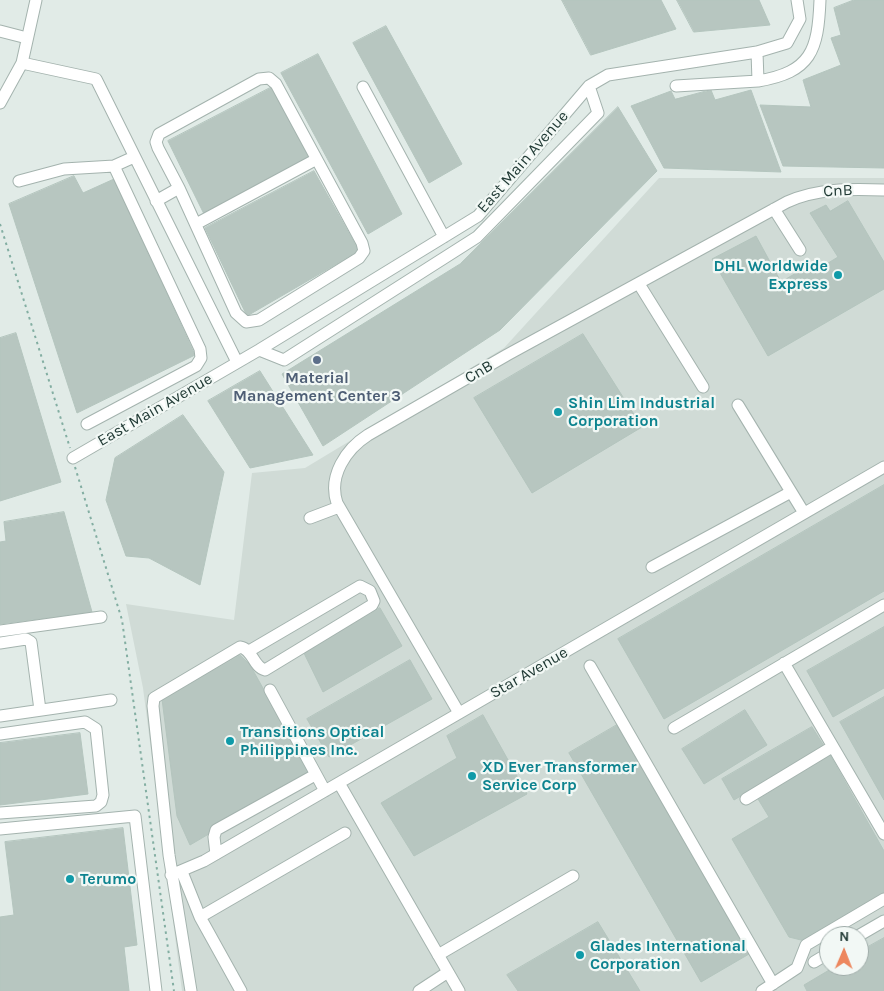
<!DOCTYPE html>
<style>
body{margin:0}
#map{position:relative;width:884px;height:991px;overflow:hidden;background:#e1ebe7;font-family:Karla,sans-serif}
canvas{display:block}
.north{position:absolute;left:819px;top:926px;width:50px;height:50px;box-sizing:border-box;background:#f2f8f5;border:1px solid #9faca9;border-radius:50%;rotate:1deg;font-size:14px;font-weight:700;line-height:20px;text-align:center;color:#223b36}
.north::after{content:'';display:block;margin:auto;width:18px;height:22px;background:#ed875e;clip-path:polygon(50% 0,100% 100%,50% 72%,0 100%)}
</style>
<div id="map">
<canvas width="884" height="991"></canvas>
<div class="north">N</div>
</div>
<script>
const g = document.querySelector('canvas').getContext('2d');
g.lineJoin = 'round';
function paint(path, color) {
  g.fillStyle = color;
  g.fill(path, 'evenodd');
}
function stroke(path, color, width, dash) {
  g.strokeStyle = color;
  g.lineWidth = width;
  g.lineCap = dash ? 'butt' : 'round';
  g.setLineDash(dash || []);
  g.stroke(path);
}
function drawText(font, color, halo, rows, align = 'center') {
  g.font = font + ' Karla,sans-serif';
  g.lineWidth = 4.5;
  g.setLineDash([]);
  g.textBaseline = 'middle';
  g.strokeStyle = halo;
  g.fillStyle = color;
  for (const [text, x, y, turn = 0] of rows) {
    g.save();
    g.translate(x, y);
    g.rotate((+turn || 0) * Math.PI / 180);
    g.textAlign = isNaN(turn) ? turn : align;
    if (halo) g.strokeText(text, 0, 0);
    g.fillText(text, 0, 0);
    g.restore();
  }
}
const built = new Path2D(`
 M659 178H884V991H182L143 688 126 604 234 620 252 473 305 468 504 348ZM829 936H859V966H829Z`);
const building = new Path2D(`
 M562 0H661L676 29 591 55Z
 M677 0H759L770 25 694 32Z
 M854 0H884V168L783 166 760 105 811 107 803 80 841 65 831 38 841 35 834 8Z
 M386 26 462 164 429 183 353 43Z
 M318 54 402 214 368 234 281 73Z
 M272 87 311 157 204 214 168 141Z
 M711 90 715 100 751 90 781 172 664 168 631 106 671 91 675 99Z
 M618 107 657 171 500 330 323 446 282 374 460 264Z
 M314 171 359 251 247 316 205 228Z
 M74 176 83 193 114 179 195 355 77 413 9 204Z
 M848 201 884 262V289L768 356 712 259 756 236 781 282 816 261 820 268 838 257 810 213 826 205 830 211Z
 M16 333 61 482 0 501V338Z
 M583 334 642 427 532 493 474 398Z
 M260 371 313 455 250 468 208 401Z
 M183 415 224 472 200 585 149 558 126 556 106 500 115 458Z
 M884 485V591L664 719 618 639Z
 M64 512 92 612 0 624V542L6 541 4 522Z
 M380 608 402 646 323 692 303 651Z
 M884 627V688L833 717 807 671Z
 M240 655 250 665 311 774 190 845 177 816 162 699Z
 M410 660 432 699 329 757 307 719Z
 M884 697V800L840 722Z
 M745 710 767 745 704 784 682 749Z
 M483 715 527 794 414 856 381 803 457 758 447 736Z
 M617 725 749 954 701 982 569 753Z
 M812 727 824 746 734 800 722 779Z
 M80 733 88 794 0 805V743Z
 M830 755 884 851V894L805 941 789 937 732 839 769 817 758 799Z
 M123 828 137 945 124 947 129 991H0V917L14 915 5 842Z
 M598 922 640 991H518L507 975Z
 M884 938V991H807L804 985 836 966H859V952Z`);
const path = new Path2D(`
 M0 224 70 448
 M75 467 122 620 174 991`);
const minor = new Path2D(`
 M0 31 27 38
 M757 52 758 81C811 72 818 51 820 0
 M22 63 96 79 237 362
 M676 86 758 81
 M363 87 444 237
 M0 103 22 63 36 0
 M19 181 64 169 114 166 134 157
 M156 201 179 188 158 148 156 142 159 134 259 79 269 78 276 84 362 243 364 251 359 258 259 320 246 322 236 313 179 188
 M774 209 800 250
 M196 224 315 160
 M639 284 703 387
 M259 350 284 360 477 237 598 113 589 86
 M738 405 804 513
 M87 424 196 366 201 358 200 349 114 166
 M73 458 259 350 478 216 589 86 608 75 757 52 787 43 800 19 797 0
 M310 518 339 507
 M652 567 791 492
 M0 631 101 617
 M0 643 26 639 31 642 40 710
 M784 663 884 834
 M590 666 773 984
 M270 690 325 791
 M459 713 337 503C328 476 346 449 368 435L507 355 787 202C818 188 850 189 884 190
 M0 716 111 700
 M674 728 884 605
 M0 734 85 722 96 729 103 795 101 802 96 806 0 813
 M339 783 459 991
 M746 799 832 747
 M0 829 135 816 156 991
 M216 854 214 837 216 830 315 775
 M182 872 200 917 241 991
 M171 875 204 861 884 467
 M200 917 345 833
 M858 936 884 921
 M438 955 573 876
 M814 962 829 953
 M191 991 169 855 153 706 154 698 240 647C253 649 253 667 265 670L372 605 374 601 370 591 360 586 249 651
 M419 991 448 972
 M762 991 797 968 806 945 884 899`);
const markers = [
 [838,275,5,"#0f9aa8"],
 [317,360,5,"#5c6f8a"],
 [558,412,5,"#0f9aa8"],
 [230,741,5,"#0f9aa8"],
 [472,776,5,"#0f9aa8"],
 [70,879,5,"#0f9aa8"],
 [580,955,5,"#0f9aa8"]
];
const streetNames = [
 ["East Main Avenue",523,162,-49],
 ["CnB",838,191,-3],
 ["CnB",479,372,-31],
 ["East Main Avenue",155,410,-30],
 ["Star Avenue",529,673,-30]
];
const cultureNames = [
 ["DHL Worldwide",828,266,"right"],
 ["Express",828,284,"right"],
 ["Shin Lim Industrial",568,403],
 ["Corporation",568,421],
 ["Transitions Optical",240,732],
 ["Philippines Inc.",240,750],
 ["XD Ever Transformer",482,767],
 ["Service Corp",482,785],
 ["Terumo",80,879],
 ["Glades International",590,946],
 ["Corporation",590,964]
];
const serviceNames = [
 ["Material",317,378],
 ["Management Center 3",317,396]
];
paint(built, '#d0dbd6');
paint(building, '#b7c6c0');
stroke(building, '#b4c5be', 1);
stroke(minor, '#a4b3ae', 13);
stroke(path, '#83aea2', 2, [2.5, 4]);
stroke(minor, '#fff', 11);
for (const [x, y, r, color] of markers) {
  const dot = new Path2D();
  dot.arc(x, y, r, 0, 2 * Math.PI);
  g.fillStyle = color;
  g.fill(dot);
  stroke(dot, '#f2f8f5', 2);
}
drawText('16px', '#223b36', '#f2f8f5', streetNames);
drawText('bold 16px', '#0d838f', '#f2f8f5', cultureNames, 'left');
drawText('bold 16px', '#4e5e75', '#f2f8f5', serviceNames);
</script>
